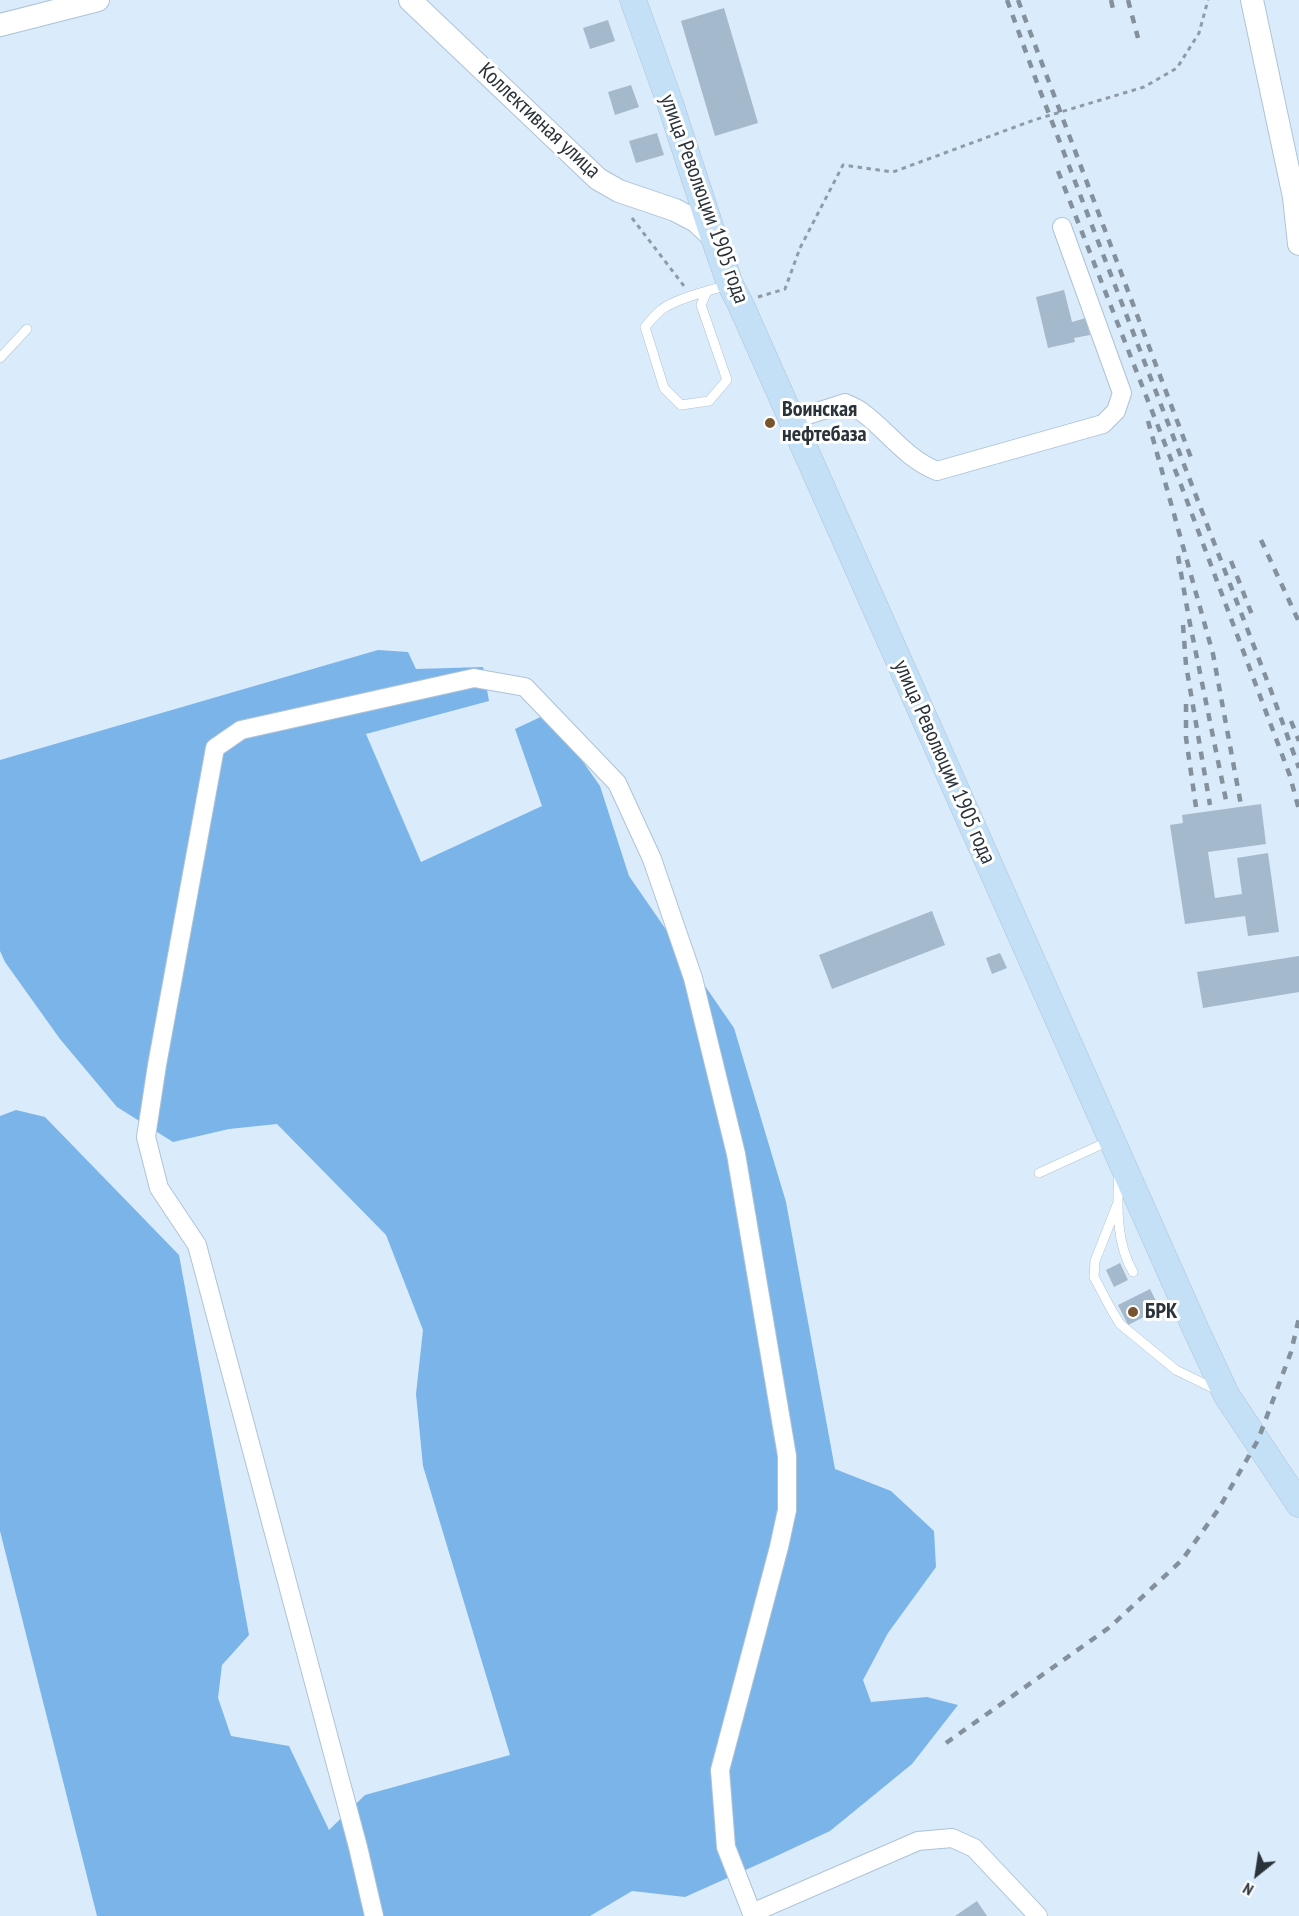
<!DOCTYPE html>
<meta charset="utf-8">
<style>
body{margin:0}
#map{position:relative;width:1299px;height:1916px;overflow:hidden;background:#daebfb;font-family:"PT Sans Narrow",sans-serif}
canvas{display:block}
.north{position:absolute;left:1227px;top:1844px;width:60px;height:60px;-webkit-text-stroke:4px #fff;paint-order:stroke;rotate:210deg;font-size:16px;font-weight:700;line-height:24px;text-align:center;color:#2a323a}
.north::after{content:'';display:block;margin:auto;width:21px;height:27px;background:#2a323a;clip-path:polygon(50% 0,100% 100%,50% 72%,0 100%)}
</style>
<div id="map">
<canvas width="1299" height="1916"></canvas>
<div class="north">N</div>
</div>
<script>
const g = document.querySelector('canvas').getContext('2d');
g.lineJoin = 'round';
function paint(path, color) {
  g.fillStyle = color;
  g.fill(path, 'evenodd');
}
function stroke(path, color, width, dash) {
  g.strokeStyle = color;
  g.lineWidth = width;
  g.lineCap = dash ? 'butt' : 'round';
  g.setLineDash(dash || []);
  g.stroke(path);
}
function drawText(font, color, halo, rows, align = 'center') {
  g.font = font + ' "PT Sans Narrow",sans-serif';
  g.lineWidth = 6;
  g.setLineDash([]);
  g.textBaseline = 'middle';
  g.strokeStyle = halo;
  g.fillStyle = color;
  for (const [text, x, y, turn = 0] of rows) {
    g.save();
    g.translate(x, y);
    g.rotate((+turn || 0) * Math.PI / 180);
    g.textAlign = isNaN(turn) ? turn : align;
    if (halo) g.strokeText(text, 0, 0);
    g.fillText(text, 0, 0);
    g.restore();
  }
}
const forest = new Path2D(`
 M378 650 408 652 416 669 483 667 489 701 366 734 421 862 542 806 515 729 549 713 600 786 629 876 734 1028 786 1202 835 1469 891 1491 934 1531 936 1567 888 1633 863 1680 871 1702 927 1697 958 1705 912 1764 830 1831 770 1859 685 1897 632 1891 590 1916H97L0 1531V1116L16 1110 45 1117 179 1255 249 1635 222 1665 218 1698 231 1736 289 1746 329 1830 365 1795 510 1755 423 1466 416 1394 423 1330 386 1235 277 1124 229 1129 173 1142 117 1107 60 1039 5 962 0 951V760Z`);
const building = new Path2D(`
 M724 8 758 123 715 136 681 21Z
 M608 20 615 41 590 49 583 28Z
 M631 85 639 107 615 115 608 92Z
 M657 133 664 155 636 163 629 141Z
 M1064 290 1072 322 1086 318 1090 335 1074 338 1075 342 1048 348 1036 297Z
 M1261 804 1266 844 1208 852 1215 898 1242 894 1237 858 1268 853 1279 932 1248 936 1245 916 1185 924 1170 825 1183 823 1182 815Z
 M932 911 945 945 832 989 819 955Z
 M1000 953 1007 968 992 974 986 958Z
 M1299 956V992L1203 1008 1197 972Z
 M1120 1263 1128 1280 1114 1287 1106 1270Z
 M1150 1289 1160 1309 1128 1325 1118 1305Z
 M977 1901 987 1916H955Z`);
const path = new Path2D(`
 M632 218 684 286
 M758 297 785 289 800 248 843 165 893 172 1034 120 1144 87 1177 68 1199 33 1208 0`);
const service = new Path2D(`
 M707 291 701 305 727 380 709 401 681 405 664 388 645 327C650 321 655 315 661 310 674 299 711 290 728 285
 M0 358 27 329
 M1039 1173 1109 1141
 M1119 1173C1117 1206 1116 1243 1133 1272
 M1117 1205 1095 1261 1094 1277 1111 1309 1120 1324 1176 1370 1219 1391`);
const minor = new Path2D(`
 M792 420 845 403C851 406 857 408 862 412 888 431 906 459 937 471L1103 424 1116 411 1122 393 1062 227
 M752 1913 918 1841 952 1838 974 1848 1038 1916
 M374 1916 358 1847 197 1245 159 1188 146 1137 157 1065 215 748 241 730 474 678 525 687 617 783 652 859 693 978 736 1154 787 1456V1510L779 1547 720 1770 726 1847 753 1916`);
const tertiary = new Path2D(`
 M410 0 598 179 619 191 675 210 696 221 714 238
 M1252 0 1294 197 1299 244
 M0 25 98 0`);
const secondary = new Path2D(`
 M633 0 670 103 714 238 730 284 740 303 1197 1332 1227 1396 1299 1504`);
const rail = new Path2D(`
 M1007 0 1039 88 1270 688 1299 768
 M1018 0 1193 463
 M1111 0 1113 9
 M1128 0 1138 38
 M1058 171 1181 485 1290 776 1299 810
 M1148 421 1213 654 1241 805
 M1261 540 1299 622
 M1178 556 1189 619 1227 805
 M1231 561 1254 620
 M1183 625 1186 665 1210 805
 M1186 704V738L1196 807
 M1291 721 1299 741
 M946 1743 1110 1627 1182 1560 1218 1510 1258 1440 1291 1352 1299 1318`);
const markers = [
 [770,423,6,"#78552e"],
 [1133,1312,6,"#78552e"]
];
const streetNames = [
 ["Коллективная улица",539,121,43],
 ["улица Революции 1905 года",704,199,70],
 ["улица Революции 1905 года",944,762,66]
];
const poiNames = [
 ["Воинская",782,410],
 ["нефтебаза",782,435],
 ["БРК",1145,1312]
];
paint(forest, '#7bb4e8');
paint(building, '#a5b9cc');
stroke(service, '#aec3d6', 10);
stroke(minor, '#aec3d6', 20);
stroke(tertiary, '#aec3d6', 24);
stroke(secondary, '#aec3d6', 27);
stroke(path, '#8f9ca8', 3, [4.5, 4.5]);
stroke(service, '#fff', 9);
stroke(minor, '#fff', 18);
stroke(tertiary, '#fff', 22);
stroke(secondary, '#c3e0f7', 26);
stroke(rail, '#84919d', 4.5, [8, 8]);
for (const [x, y, r, color] of markers) {
  const dot = new Path2D();
  dot.arc(x, y, r, 0, 2 * Math.PI);
  g.fillStyle = color;
  g.fill(dot);
  stroke(dot, '#fff', 2);
}
drawText('22px', '#2a323a', '#fff', streetNames);
drawText('bold 22px', '#2a323a', '#fff', poiNames, 'left');
</script>
